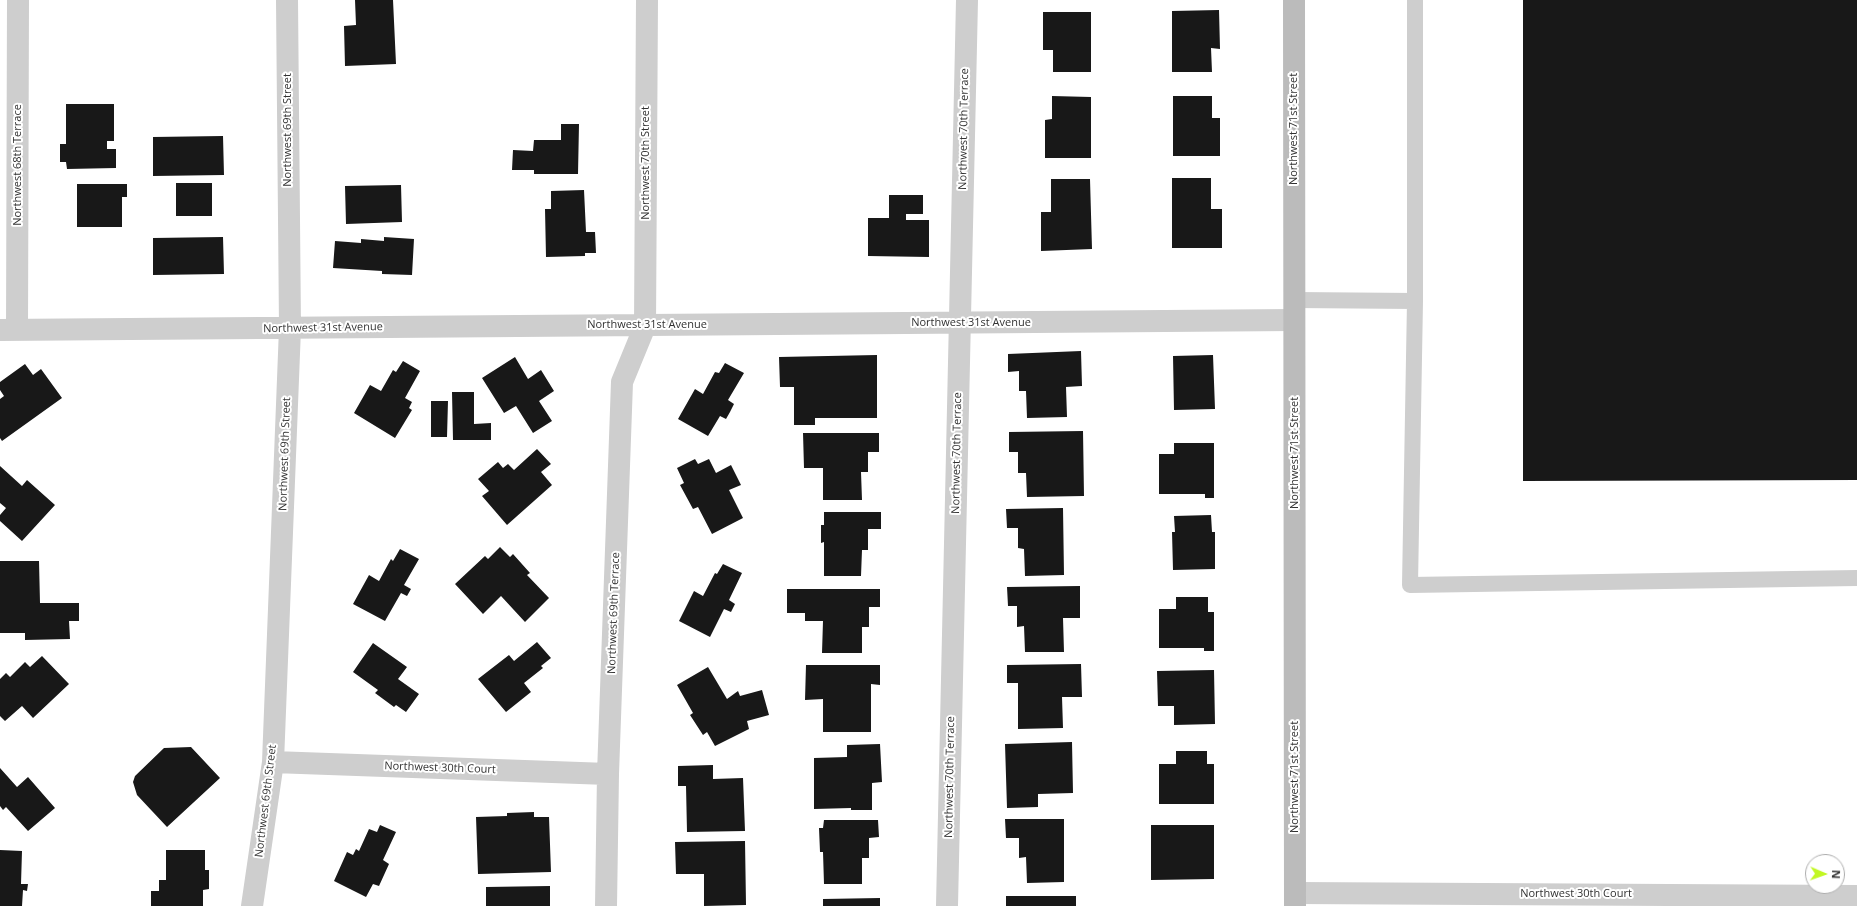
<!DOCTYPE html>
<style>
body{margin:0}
#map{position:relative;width:1857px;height:906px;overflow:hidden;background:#fff;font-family:"Open Sans",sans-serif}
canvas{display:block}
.north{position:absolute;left:1805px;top:854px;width:40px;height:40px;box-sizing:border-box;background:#fff;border:1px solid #adadad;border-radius:50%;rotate:92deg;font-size:11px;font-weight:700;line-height:16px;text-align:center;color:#313131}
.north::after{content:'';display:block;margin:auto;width:14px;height:18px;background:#c2f723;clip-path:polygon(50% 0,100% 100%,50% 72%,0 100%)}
</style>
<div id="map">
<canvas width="1857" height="906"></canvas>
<div class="north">N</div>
</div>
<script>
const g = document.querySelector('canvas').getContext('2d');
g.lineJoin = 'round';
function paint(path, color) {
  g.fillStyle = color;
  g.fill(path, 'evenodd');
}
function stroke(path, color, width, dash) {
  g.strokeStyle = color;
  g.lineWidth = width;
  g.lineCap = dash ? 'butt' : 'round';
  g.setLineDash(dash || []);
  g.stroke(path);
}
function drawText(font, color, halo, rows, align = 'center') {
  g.font = font + ' "Open Sans",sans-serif';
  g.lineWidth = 4;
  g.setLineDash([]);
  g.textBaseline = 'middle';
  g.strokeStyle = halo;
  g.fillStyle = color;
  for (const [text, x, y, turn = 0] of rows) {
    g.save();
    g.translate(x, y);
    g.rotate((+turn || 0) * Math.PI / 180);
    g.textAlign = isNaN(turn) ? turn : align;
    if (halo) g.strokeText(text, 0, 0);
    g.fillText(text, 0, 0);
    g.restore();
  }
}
const building = new Path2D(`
 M355 0H393L396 64 345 66 344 26 356 25Z
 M1523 0H1857V480L1523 481Z
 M1219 10 1220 49 1211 48 1212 72H1172V11Z
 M1043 12H1091V72H1053V50H1043Z
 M1052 96 1091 97V158H1045V120L1052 119Z
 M1173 96H1212V118H1220V156H1173Z
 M66 104H114V141H107V149H116V168L67 169 66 162H60V144H66Z
 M561 124H579L578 174H534V170H512L513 150 533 151 534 140H561Z
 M223 136 224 175 153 176V137Z
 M1172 178H1211V209H1222V248H1172Z
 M1051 179H1090L1092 249 1041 251V212H1051Z
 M176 183H212V216H176Z
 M77 184H127V197H122V227H77Z
 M401 185 402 222 346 224 345 186Z
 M584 190 586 232H595L596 253H585V256L546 257 545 209H551V191Z
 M889 195H923V214H906V220H929V257L868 256V218H889Z
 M223 237 224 274 153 275V238Z
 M384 237 414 239 412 275 382 274V271L333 268 335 241 361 243V239L384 241Z
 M1081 351 1082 386 1066 387 1067 417 1027 418 1026 391H1019V371L1008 372V354Z
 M877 355V418H815V425H794V387H780L779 357Z
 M1213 355 1215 409 1174 410 1173 356Z
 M515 357 528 379 541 370 554 391 539 401 552 421 533 433 516 406 504 413 482 378Z
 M403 361 420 371 405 398 412 402 409 408 412 410 395 438 354 413 370 385 381 391 393 370 396 372Z
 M725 363 744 373 728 400 734 404 730 412 726 419 720 416 708 436 678 419 695 389 703 394 715 372 719 373Z
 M25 364 33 375 41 369 62 398 2 441 0 438V399L4 396 0 390V382Z
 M452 392H474V424L491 423V440H453Z
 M431 401H448L447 437H431Z
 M1083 431 1084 496 1027 497 1026 473H1018V452H1009V432Z
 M803 433H879V452H868V472H861L862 500H823V468H804Z
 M1174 443H1214V498H1205V494H1159V454H1174Z
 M537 449 551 464 541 472 552 485 507 525 482 496 489 491 478 479 498 462 503 468 508 464 514 470Z
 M695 459 698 464 709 459 716 473 731 465 741 485 729 490 743 518 712 534 698 507 693 509 680 485 684 483 677 468Z
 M0 466 22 486 27 480 55 505 22 541 0 521V515L6 508 0 503Z
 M1063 508 1064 575 1025 576 1024 549 1018 548V528H1007L1006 509Z
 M824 512H881V529H868V550H862L861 576H824V542L821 543V525H824Z
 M1211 515 1212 532H1215V569L1173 570 1172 532H1175L1174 516Z
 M500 547 510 557 513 554 530 573 527 575 549 598 525 622 501 596 483 614 455 584 485 556 488 559Z
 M400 549 419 559 404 585 411 589 407 596 401 593 385 621 353 604 369 575 379 581 391 559 393 561Z
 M0 561H39L40 603H79V621H69L70 639 25 640V633H0Z
 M723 564 742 573 729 600 735 604 731 612 724 609 710 637 679 621 694 591 703 596 715 573 717 574Z
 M1080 586V618H1063L1064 652H1025L1024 626 1017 627V606H1008L1007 587Z
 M787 589H880V607H869V627H862V653H822L823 621H805V613H787Z
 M1176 597H1208V612H1214V651H1204V648H1159V609H1176Z
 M537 642 551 658 541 666 543 668 524 683 531 692 506 712 478 679 509 655 514 661Z
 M373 643 407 667 398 679 419 694 406 712 396 705 394 707 375 693 378 690 353 672Z
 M42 656 69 684 33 718 22 706 5 721 0 716V679L6 673 10 677 25 662 30 667Z
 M1081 664 1082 697H1062L1063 728 1018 729V683H1007V665Z
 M806 665H880V685L871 684V732H823V699L805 700Z
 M708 667 727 699 738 691 740 696 762 690 769 715 747 721 749 729 715 746 707 732 703 735 690 715 693 713 677 685Z
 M1214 670 1215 724 1174 725V706H1158L1157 671Z
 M1072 742 1073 793 1038 794V807L1007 808 1005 744Z
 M880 744 882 782 872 783V810H851V808L814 809V758L847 757V745Z
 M191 747 220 778 167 827 137 795 133 782 135 776 164 748Z
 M1176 751H1207V764H1214V804H1159V764H1176Z
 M713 765V779L743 778 745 831 687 832 686 786H678V766Z
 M0 768 17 787 28 777 55 808 28 831 6 807 3 810 0 806Z
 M534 812V817H549L551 872 478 874 476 817 507 816V813Z
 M1005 819H1064V882L1027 883 1026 857 1019 858V838H1006Z
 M824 820H878L879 837 869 838V858H862V884H824L823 852H820L819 828H823Z
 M380 825 396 832 383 860 389 864 379 886 373 884 366 897 334 881 347 852 353 855 356 849 359 851 369 829 377 832Z
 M1151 825H1214V879L1151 880Z
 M745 841 746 905 704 906V874H676L675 842Z
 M0 850 22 851 21 884H28L27 891 23 890 22 906H0Z
 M166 850H205V870H209V889L203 890V906H151V891H159V880H166Z
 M550 886V906H486V887Z
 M1006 896H1076V906H1006Z
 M880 898V906H823V899Z`);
const lane = new Path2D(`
 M1415 0V301L1410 585 1857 578
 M1294 300 1415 301`);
const street = new Path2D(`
 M0 330 1294 320
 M17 330 18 0
 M273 762 608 774
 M1295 893 1857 896
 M252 906 273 762 290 328 287 0
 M606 906 608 774 622 382 645 326 647 0
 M947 906 967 0`);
const secondary = new Path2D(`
 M1294 0 1295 906`);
const streetNames = [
 ["Northwest 70th Terrace",964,129,-89],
 ["Northwest 71st Street",1294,129,-90],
 ["Northwest 69th Street",288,130,-90],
 ["Northwest 70th Street",646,163,-90],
 ["Northwest 68th Terrace",18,165,-90],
 ["Northwest 31st Avenue",971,323],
 ["Northwest 31st Avenue",647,325],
 ["Northwest 31st Avenue",323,328,-1],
 ["Northwest 70th Terrace",957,453,-89],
 ["Northwest 71st Street",1295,453,-90],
 ["Northwest 69th Street",285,454,-88],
 ["Northwest 69th Terrace",614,613,-88],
 ["Northwest 30th Court",440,768,2],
 ["Northwest 70th Terrace",950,777,-89],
 ["Northwest 71st Street",1295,777,-90],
 ["Northwest 69th Street",266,801,-83],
 ["Northwest 30th Court",1576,894]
];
paint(building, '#181818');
stroke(lane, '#cecece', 16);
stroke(street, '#cecece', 22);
stroke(secondary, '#bbb', 22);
drawText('11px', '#313131', '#fff', streetNames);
</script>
